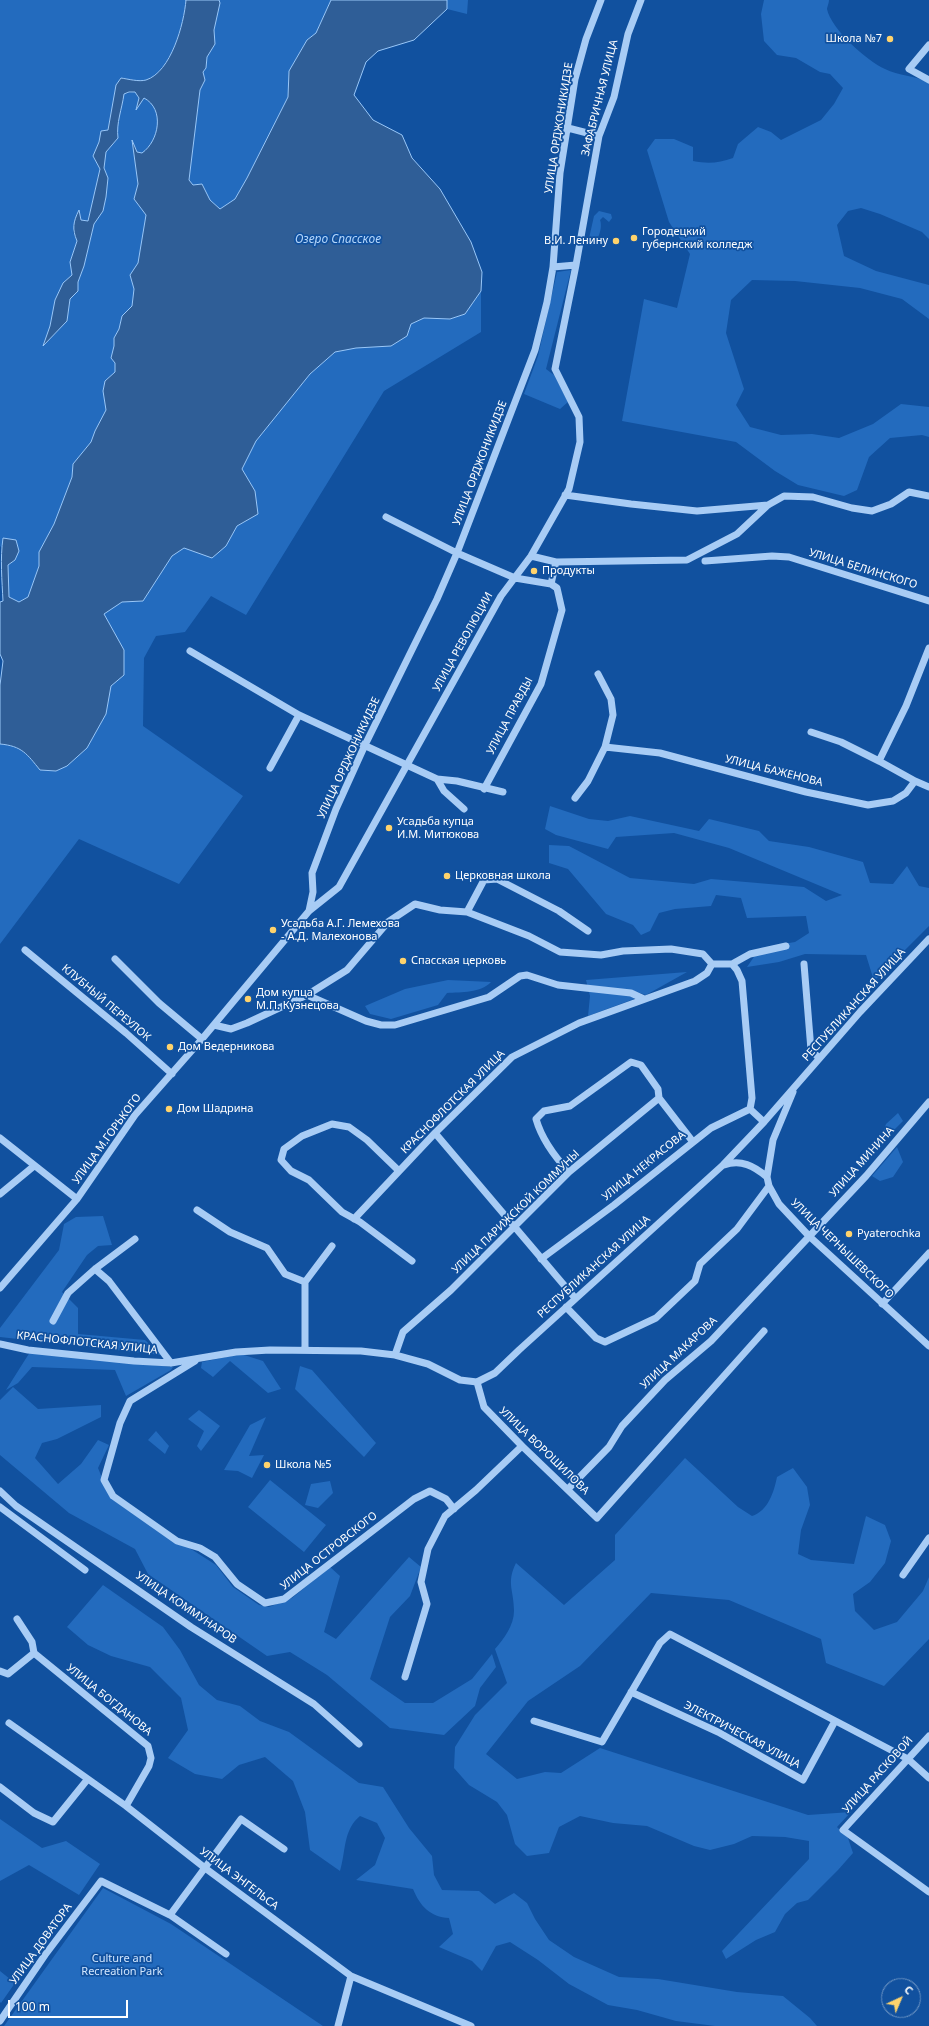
<!DOCTYPE html>
<meta charset="utf-8">
<style>
body{margin:0}
#map{position:relative;width:929px;height:2026px;overflow:hidden;background:#11519f;font-family:"Noto Sans",sans-serif}
canvas{display:block}
.north{position:absolute;left:881px;top:1978px;width:40px;height:40px;box-sizing:border-box;background:#11519f;border:1px solid #7097c5;border-radius:50%;rotate:44deg;font-size:11px;font-weight:700;line-height:16px;text-align:center;color:#fff}
.north::after{content:'';display:block;margin:auto;width:14px;height:18px;background:#ffd36c;clip-path:polygon(50% 0,100% 100%,50% 72%,0 100%)}
.scale{position:absolute;left:8px;top:2000px;width:120px;height:18px;box-sizing:border-box;border:2px solid #fff;border-top:0;padding-left:5px;font-size:12px;line-height:14px;white-space:nowrap;color:#fff;-webkit-text-stroke:3px #11519f;paint-order:stroke}
</style>
<div id="map">
<canvas width="929" height="2026"></canvas>
<div class="north">С</div>
<div class="scale">100 m</div>
</div>
<script>
const g = document.querySelector('canvas').getContext('2d');
g.lineJoin = 'round';
function paint(path, color) {
  g.fillStyle = color;
  g.fill(path, 'evenodd');
}
function stroke(path, color, width, dash) {
  g.strokeStyle = color;
  g.lineWidth = width;
  g.lineCap = dash ? 'butt' : 'round';
  g.setLineDash(dash || []);
  g.stroke(path);
}
function drawText(font, color, halo, rows, align = 'center') {
  g.font = font + ' "Noto Sans",sans-serif';
  g.lineWidth = 3.5;
  g.setLineDash([]);
  g.textBaseline = 'middle';
  g.strokeStyle = halo;
  g.fillStyle = color;
  for (const [text, x, y, turn = 0] of rows) {
    g.save();
    g.translate(x, y);
    g.rotate((+turn || 0) * Math.PI / 180);
    g.textAlign = isNaN(turn) ? turn : align;
    if (halo) g.strokeText(text, 0, 0);
    g.fillText(text, 0, 0);
    g.restore();
  }
}
const green = new Path2D(`
 M0 0H186C184 24 171 71 146 80 139 82 128 79 121 78L116 85 108 130 101 131 99 142 93 156 100 169 88 221H81L79 211 73 232 77 241 70 262 72 275C53 291 56 305 50 327 48 333 46 339 44 345L67 321 70 299 78 291V282L84 266 94 224 103 211 106 197 108 178 104 168 106 152 118 138C116 123 122 109 124 94L135 92 141 102 144 98C165 109 159 141 142 153H138L132 141 138 184 134 199 146 215 138 263 130 275 134 289 132 306 122 316 119 329 114 338V346L111 358 115 363V372C99 386 103 391 107 410L95 431 91 442 73 464 72 477 54 524 39 552V566L28 597 19 602 9 597 8 565 15 560 0 546Z
 M219 0H331L316 33 307 40 289 71 288 97 247 178 235 199 220 209 210 200 202 184 193 185 189 180 200 90 205 80 203 72 206 68 207 57 215 44 214 30Z
 M447 0H468L467 14 447 9Z
 M764 0H829C829 3 827 7 827 9 831 29 867 61 885 69 898 76 916 75 929 83V239L922 232 880 214 861 208 848 211 837 225 844 256 876 271 929 285V319L902 299 860 288 795 281 752 280 731 300 726 333 744 389 736 405 750 427 781 435 812 434 839 438 873 424 901 404 929 407V437L922 435 890 438 869 457 857 490 844 496 798 485 775 471 736 442 622 421 644 299 677 308 690 254 669 222 647 150 655 139H674L693 147V161C708 164 719 163 733 158L738 144 758 127 771 132 781 140 821 120 834 104 843 88 830 74 820 72 796 58 777 55 764 41 761 14Z
 M599 211 611 214 612 218 609 222 603 217 600 220C603 228 598 242 591 246L588 243 594 216Z
 M571 270 546 369 554 375 568 402 560 409 524 394 538 356 557 272Z
 M481 291V332L384 391 246 615 211 596 185 632 156 636 144 658 143 726 243 796 179 884 79 839 0 944V744C22 746 27 754 40 770L56 771 67 766 87 748 106 714 115 634 103 614 122 602 143 601 172 556 184 548 226 546 237 526 257 514 255 491 242 469 256 441 310 374 335 352 407 336 411 324 424 318 450 319 465 314Z
 M550 806 589 819 608 821 630 816 699 831 709 819 759 831 769 841 809 847 863 862 870 883 893 884 907 866 919 886 929 888V926L874 981 866 955 805 954 779 962 747 967 760 948 795 942 809 933 806 916 747 918 741 898 716 895 711 906 675 909 659 913 650 931 641 935 633 925 606 914 568 869 549 863V845L569 846 630 878 694 884 711 879 804 887 826 901 842 895 729 848 674 833 616 837 608 849 556 835 545 829Z
 M687 972 646 995 631 990 634 999 588 1016 590 996 586 980Z
 M448 980 491 982C481 993 461 992 447 993L438 1005 391 1019 370 1014 365 1006 405 989Z
 M898 1113 903 1121 879 1145 886 1124Z
 M897 1147 903 1162 893 1177 880 1181 872 1176Z
 M103 1216 112 1245 98 1246 87 1255 62 1292 78 1308V1334L145 1340 161 1355 0 1337V1328L59 1250 64 1224 76 1217Z
 M30 1352 173 1367 171 1370 126 1396 115 1370 32 1367 18 1383 6 1390Z
 M241 1354 263 1361 281 1389 268 1393 230 1361 213 1377 201 1368 202 1362Z
 M300 1366 312 1370 376 1443 364 1457 295 1389Z
 M13 1387 38 1409 101 1405V1417L57 1439 42 1443 35 1458 58 1484 81 1464 98 1440 109 1445 98 1468 110 1497 216 1565 233 1587 259 1605 269 1607 292 1598 330 1567 340 1576 324 1632 336 1639 409 1557 421 1567 410 1596 390 1617 370 1679 405 1703H433L472 1679 492 1654 496 1667 480 1688 475 1706 444 1735 390 1728 327 1675 290 1652 267 1656 148 1574 135 1549 69 1513 0 1455V1400Z
 M199 1410 220 1426 201 1451 197 1446 204 1431 188 1419Z
 M266 1417 249 1456 264 1455 252 1478 238 1471 224 1470 250 1425Z
 M156 1431 169 1446 165 1454 148 1440Z
 M685 1458 738 1507 752 1516C768 1511 774 1492 777 1477L793 1468 807 1487 810 1505 801 1530 798 1554 811 1560 854 1564 866 1516 885 1525 891 1541 885 1563 870 1582 853 1594 855 1611 874 1630 897 1622 923 1591 929 1577V1639L884 1686 826 1663 821 1639 729 1600 651 1593 580 1666 528 1701 486 1754 517 1779 545 1772 561 1773 600 1748 808 1815 851 1812 837 1827 848 1838 853 1853 838 1870 808 1900 797 1903 785 1914 775 1932 756 1940 726 1959 722 1951 809 1859V1841L785 1837 752 1836 734 1844 710 1850 694 1846 647 1826 613 1823 580 1816 559 1827 549 1853 527 1856 515 1844 507 1815 497 1802 469 1785 454 1768 455 1747 475 1715 507 1683 495 1649C504 1639 514 1625 514 1611 514 1590 506 1583 516 1563L564 1605 615 1560V1535Z
 M270 1480 326 1525 304 1552 248 1507Z
 M330 1481 333 1493 318 1508 305 1505 311 1484Z
 M103 1585 163 1627 180 1650 199 1685 217 1700 240 1706 260 1721 289 1732 359 1783 383 1787 409 1828 432 1856 434 1875 442 1890 479 1891 495 1904 514 1893 527 1903 535 1919 549 1940 574 1957 619 1977 658 1979 737 1992 783 1996 810 2018 817 2026H715L676 2021 637 2010 608 2005 569 1984 538 1960 510 1942 496 1946 482 1971 472 1961 439 1947 453 1934 449 1918C430 1917 420 1906 413 1889L356 1880 375 1865 385 1838 377 1823 360 1816C343 1830 346 1851 340 1871L310 1850 305 1812 293 1781 265 1757 239 1765 222 1779 195 1774 168 1758 188 1730 181 1698 150 1667 111 1656 88 1645 67 1627Z
 M0 1819 42 1848 66 1841 100 1864 79 1895 29 1865 0 1881Z
 M103 1888 171 1924 323 2026H4Z
 M0 1971 15 1983 1 2003 0 2002Z`);
const water = new Path2D(`
 M186 0H219L220 3 214 30 215 44 207 57 206 68 203 72 205 80 200 90 189 180 193 185 202 184 210 200 220 209 235 199 247 178 288 97 289 71 307 40 316 33 331 0H447V9L414 40 378 51 366 62 354 95 373 120 402 135 412 158 440 189 471 242 482 272 481 291 465 314 450 319 424 318 411 324 407 336 391 346 356 348 335 352 310 374 256 441 242 469 255 491 258 514 237 526 226 546 212 558 184 548 172 556 143 601 122 602 104 614 124 650V675L111 686 106 714 87 748 67 766 56 771 40 770C27 754 22 746 0 744V685L3 661 0 654V602L3 601C2 581 0 558 3 538L16 540 19 551 15 560 8 565 9 597 19 602 28 597 39 566V552L54 524 72 477 73 464 91 442 95 431 106 410 103 391 105 381 115 372V363L111 358 114 346V338L119 329 122 316 132 306 134 289 130 275 138 263 146 215 134 199 138 184 132 140 137 152 142 153C159 141 165 109 144 98L136 110 139 98 135 92H129L124 94C122 109 116 123 118 138L106 152 104 168 108 178 106 197 103 211 94 224 84 266 78 282V291L70 299 67 321 43 346 50 326 55 300 63 283 72 275 70 262 77 241C72 229 73 222 79 210L81 220 88 221 100 169 93 156 99 142 101 131 108 130 116 85 121 78C128 79 139 82 146 80 171 72 184 24 186 0Z`);
const minor = new Path2D(`
 M929 45 909 69 929 80
 M568 128 599 136
 M553 267 576 265
 M565 495 631 504 697 511 768 505
 M386 517 457 553 515 578 551 584
 M531 556 556 562 687 560 737 534 768 505 784 496 813 497 852 508 872 511 891 504 909 492 929 496
 M705 561 772 556 789 557 929 601
 M190 651 299 715 437 779 457 781 503 792
 M598 674 611 699 613 715 605 747
 M811 732 841 742 879 761
 M270 768 299 715
 M437 779 444 791 464 809
 M915 781 879 761 906 706 929 648
 M484 789 541 684 562 610 557 588 551 584 556 562
 M575 798 588 781 605 747 660 753 806 792 868 805 893 801 906 793 915 781 929 787
 M309 911 313 892 312 873 336 809 365 745 437 599 457 553 535 350 547 302 553 267 560 173 575 79 586 39 601 0
 M467 912 484 880 497 879 559 911 588 931
 M25 950 126 1033 172 1074
 M115 959 159 1003 202 1039
 M732 964 750 954 786 946
 M804 964 811 1050 819 1058
 M307 995 366 1021 381 1025H395L489 997 520 976 527 975 558 985 631 993 644 999
 M214 1025 231 1029 247 1023 307 995 347 970 388 922 415 904 440 910 467 912 529 936 560 952 601 955 623 951 671 949 703 954 712 964H732L737 970 742 981 752 1098 750 1109
 M793 1092 773 1140 767 1177 769 1186 779 1204 809 1236 929 1346
 M750 1109 764 1122
 M435 1133 575 1298
 M0 1138 77 1199
 M724 1165C741 1159 754 1166 767 1177
 M399 1171 367 1140 349 1127 332 1124 302 1136 284 1149 281 1160 291 1171 309 1180 342 1212 360 1222 412 1261
 M569 1172C554 1156 542 1140 536 1119L544 1111 570 1106 631 1062 641 1065 658 1089 659 1098
 M0 1194 34 1166
 M197 1210 230 1232 267 1248 285 1274 305 1282
 M354 1219 435 1133 512 1057 579 1023 695 981 707 973 712 964
 M541 1259 614 1205 711 1128 750 1109
 M95 1269 109 1281 171 1363
 M0 1288 77 1199 135 1115 202 1039 309 911 339 887 501 596 531 556 569 489 580 442 579 417 555 369 576 265 599 136 614 97 628 34 641 0
 M882 1304 929 1253
 M566 1307 596 1338 605 1342 656 1318 695 1281 700 1264 737 1229 769 1186
 M53 1321 68 1293 95 1269 135 1239
 M0 1344 28 1350 134 1361 171 1363 236 1352 270 1350 361 1351 395 1355 428 1364 460 1380 477 1382 495 1373 519 1350 723 1165 764 1122 860 1012 929 939
 M305 1350V1282L332 1246
 M395 1355 403 1332 451 1290 569 1172 659 1098 693 1142
 M195 1361 130 1401 120 1423 104 1480 113 1496 177 1541 200 1548 215 1557 237 1584 265 1603 284 1599 414 1499 430 1491 446 1499 454 1509
 M477 1382 484 1407 522 1446 597 1518 764 1331
 M568 1489 609 1447 622 1426 665 1380 711 1341 866 1176 929 1102
 M0 1491 16 1506 191 1627 314 1704 359 1744
 M0 1507 85 1570
 M903 1575 929 1538
 M17 1619 32 1642 34 1653 148 1746 151 1758 149 1766 126 1806
 M0 1671 8 1674 34 1653
 M405 1677 427 1604 421 1582 428 1549 445 1516 476 1490 522 1446
 M631 1692 718 1732 803 1780 835 1721
 M534 1721 602 1742 660 1643 670 1634 908 1759 929 1778
 M9 1723 126 1806 205 1868 351 1976 471 2026
 M929 1736 843 1830 929 1892
 M0 1787 34 1813 53 1822 87 1780
 M170 1915 241 1819 284 1849
 M0 2021 45 1955 101 1881 170 1915 226 1954
 M338 2026 351 1976`);
const markers = [
 [890,39,4,"#ffd36c"],
 [634,238,4,"#ffd36c"],
 [616,241,4,"#ffd36c"],
 [534,571,4,"#ffd36c"],
 [389,828,4,"#ffd36c"],
 [447,876,4,"#ffd36c"],
 [273,930,4,"#ffd36c"],
 [403,961,4,"#ffd36c"],
 [248,999,4,"#ffd36c"],
 [170,1047,4,"#ffd36c"],
 [169,1109,4,"#ffd36c"],
 [849,1234,4,"#ffd36c"],
 [267,1465,4,"#ffd36c"]
];
const poiNames = [
 ["Школа №7",882,39,"right"],
 ["Городецкий",642,232],
 ["губернский колледж",642,245],
 ["В.И. Ленину",608,241,"right"],
 ["Продукты",542,571],
 ["Усадьба купца",397,822],
 ["И.М. Митюкова",397,835],
 ["Церковная школа",455,876],
 ["Усадьба А.Г. Лемехова",281,924],
 ["- А.Д. Малехонова",281,937],
 ["Спасская церковь",411,961],
 ["Дом купца",256,993],
 ["М.П. Кузнецова",256,1006],
 ["Дом Ведерникова",178,1047],
 ["Дом Шадрина",177,1109],
 ["Pyaterochka",857,1234],
 ["Школа №5",275,1465]
];
const streetNames = [
 ["ЗАФАБРИЧНАЯ УЛИЦА",600,98,-76],
 ["УЛИЦА ОРДЖОНИКИДЗЕ",559,128,-81],
 ["УЛИЦА ОРДЖОНИКИДЗЕ",480,463,-69],
 ["УЛИЦА БЕЛИНСКОГО",863,569,17],
 ["УЛИЦА РЕВОЛЮЦИИ",463,642,-61],
 ["УЛИЦА ПРАВДЫ",510,716,-62],
 ["УЛИЦА ОРДЖОНИКИДЗЕ",349,758,-65],
 ["УЛИЦА БАЖЕНОВА",774,771,14],
 ["КЛУБНЫЙ ПЕРЕУЛОК",106,1003,40],
 ["РЕСПУБЛИКАНСКАЯ УЛИЦА",854,1005,-48],
 ["КРАСНОФЛОТСКАЯ УЛИЦА",453,1102,-45],
 ["УЛИЦА М.ГОРЬКОГО",107,1139,-54],
 ["УЛИЦА МИНИНА",862,1162,-48],
 ["УЛИЦА НЕКРАСОВА",644,1166,-39],
 ["УЛИЦА ПАРИЖСКОЙ КОММУНЫ",516,1212,-44],
 ["УЛИЦА ЧЕРНЫШЕВСКОГО",842,1249,44],
 ["РЕСПУБЛИКАНСКАЯ УЛИЦА",594,1267,-42],
 ["КРАСНОФЛОТСКАЯ УЛИЦА",87,1343,6],
 ["УЛИЦА МАКАРОВА",679,1353,-43],
 ["УЛИЦА ВОРОШИЛОВА",544,1451,44],
 ["УЛИЦА ОСТРОВСКОГО",329,1551,-38],
 ["УЛИЦА КОММУНАРОВ",186,1608,34],
 ["УЛИЦА БОГДАНОВА",109,1700,39],
 ["ЭЛЕКТРИЧЕСКАЯ УЛИЦА",742,1735,28],
 ["УЛИЦА РАСКОВОЙ",878,1775,-48],
 ["УЛИЦА ЭНГЕЛЬСА",239,1879,37],
 ["УЛИЦА ДОВАТОРА",41,1944,-54]
];
const parkNames = [
 ["Culture and",122,1959],
 ["Recreation Park",122,1972]
];
const waterNames = [
 ["Озеро Спасское",338,240]
];
paint(green, '#236bbe');
paint(water, '#2f5e97');
stroke(water, '#99c7f8', 1);
stroke(minor, '#a8ccf5', 7);
for (const [x, y, r, color] of markers) {
  const dot = new Path2D();
  dot.arc(x, y, r, 0, 2 * Math.PI);
  g.fillStyle = color;
  g.fill(dot);
  stroke(dot, '#11519f', 1.5);
}
drawText('11px', '#fff', '#11519f', poiNames, 'left');
drawText('11px', '#fff', '#11519f', streetNames);
drawText('11px', '#d1e6fe', '#11519f', parkNames);
drawText('italic 12px', '#b4d6fb', '#11519f', waterNames);
</script>
